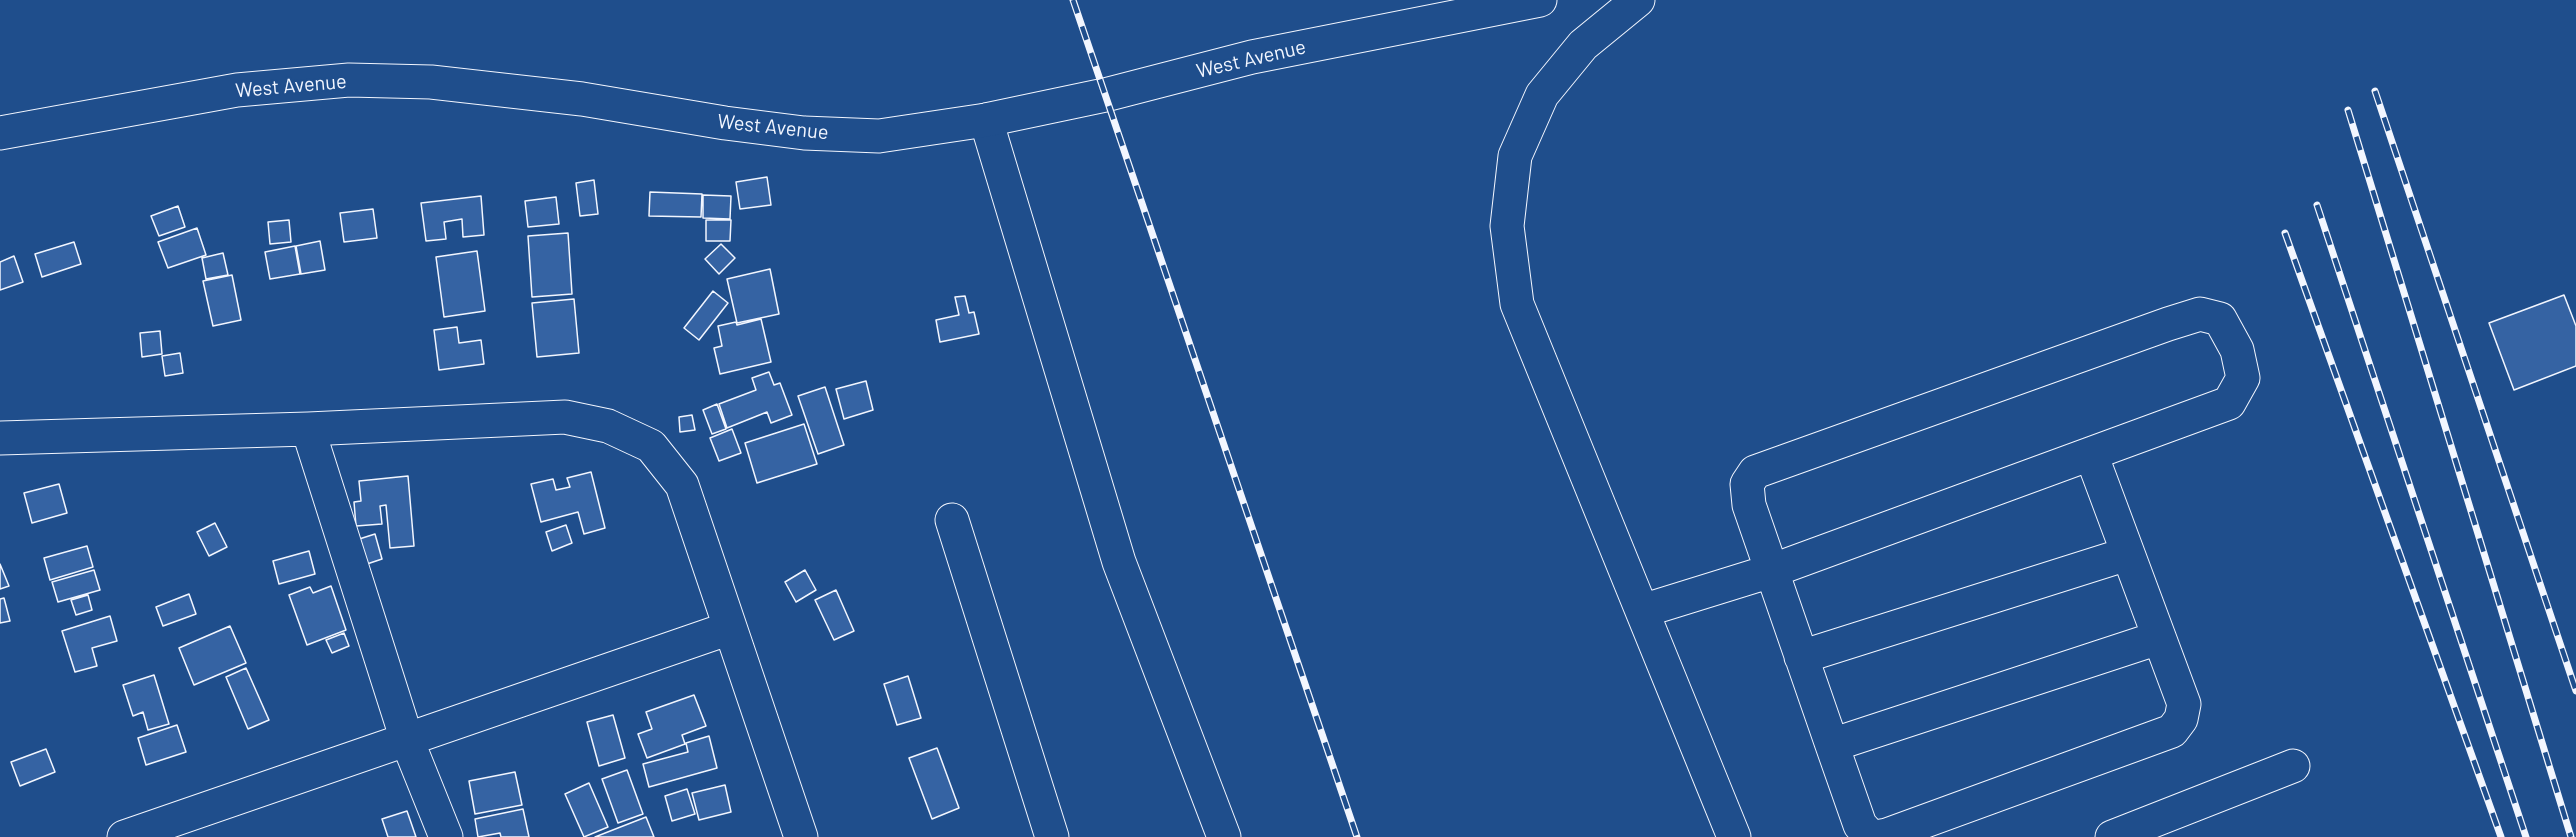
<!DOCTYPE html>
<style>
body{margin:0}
canvas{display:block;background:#1f4e8c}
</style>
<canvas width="2576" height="837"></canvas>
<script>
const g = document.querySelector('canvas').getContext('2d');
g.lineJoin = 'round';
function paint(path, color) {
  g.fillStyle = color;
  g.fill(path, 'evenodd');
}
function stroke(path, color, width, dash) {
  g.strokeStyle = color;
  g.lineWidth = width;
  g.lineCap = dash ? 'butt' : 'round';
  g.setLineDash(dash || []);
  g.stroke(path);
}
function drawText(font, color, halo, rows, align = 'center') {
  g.font = font + ' Barlow,sans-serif';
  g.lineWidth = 4.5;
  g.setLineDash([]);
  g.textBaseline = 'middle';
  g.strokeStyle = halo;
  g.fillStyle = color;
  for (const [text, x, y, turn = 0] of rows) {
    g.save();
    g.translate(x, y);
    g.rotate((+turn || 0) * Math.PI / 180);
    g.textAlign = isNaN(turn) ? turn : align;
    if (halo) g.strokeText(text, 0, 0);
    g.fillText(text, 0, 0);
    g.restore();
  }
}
const building = new Path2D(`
 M767 177 771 205 740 209 736 182Z
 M594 180 598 214 580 216 576 183Z
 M650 192 702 194 701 217 649 216Z
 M703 195 731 196 730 219 703 218Z
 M481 196 484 235 463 237 462 219 444 222 446 239 426 241 421 203Z
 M556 197 559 224 528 227 525 201Z
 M178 206 185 227 159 236 151 216Z
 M373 209 377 238 344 242 340 213Z
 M289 220 291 242 270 244 268 222Z
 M706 220H731L730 241H706Z
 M197 228 206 255 168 268 158 242Z
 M568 233 572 294 532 297 528 236Z
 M320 241 325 270 301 274 296 246Z
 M74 242 81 264 42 277 35 254Z
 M721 244 735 258 719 274 705 259Z
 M295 246 300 274 270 279 265 252Z
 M477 251 485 311 444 317 436 257Z
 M223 253 228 275 206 279 202 258Z
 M14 256 23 282 0 290V262Z
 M770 269 779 314 737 323 727 279Z
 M232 275 241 320 213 326 203 281Z
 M713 291 728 303 699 340 684 328Z
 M2564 295 2576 326V366L2514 390 2489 323Z
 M965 296 969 313 974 312 979 334 940 342 936 320 959 315 955 297Z
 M574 299 579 353 537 357 532 303Z
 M761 319 771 362 720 374 714 348 722 346 718 326 736 322 737 325Z
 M457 327 459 343 481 340 484 364 439 370 434 330Z
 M160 331 162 354 142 357 140 333Z
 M180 353 183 373 165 376 162 356Z
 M769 372 774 385 780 383 792 415 771 423 767 412 727 428 719 404 756 390 752 378Z
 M866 381 873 410 844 419 836 389Z
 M825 387 844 445 818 454 798 396Z
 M717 404 726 429 712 434 703 410Z
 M692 415 695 430 680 432 679 417Z
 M804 424 817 464 757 483 745 443Z
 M732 429 741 453 719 461 710 438Z
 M591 472 605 528 584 534 578 512 541 522 531 484 553 479 556 490 570 487 567 478Z
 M408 476 414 546 390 548 386 505 380 506 382 524 356 526 354 502 361 501 359 481Z
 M59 484 67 513 32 523 24 493Z
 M215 523 227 547 209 556 197 532Z
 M566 525 572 543 552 551 546 532Z
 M375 534 382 559 361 566 353 541Z
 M87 546 93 567 50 580 44 558Z
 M309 551 315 574 279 584 273 561Z
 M0 564 9 586 0 589Z
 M94 570 100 590 58 602 52 582Z
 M805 570 816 590 796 602 785 582Z
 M331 586 346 630 307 645 289 595 310 587 313 593Z
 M836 590 854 631 834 640 815 600Z
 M189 594 196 614 163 626 156 607Z
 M88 595 92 610 76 615 71 600Z
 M4 598 10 621 0 623V599Z
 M110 616 117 641 92 648 97 666 75 672 62 631Z
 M230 626 246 663 194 685 179 648Z
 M344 633 349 646 332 653 326 640Z
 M246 668 269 720 248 729 226 677Z
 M154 675 169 724 148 730 143 712 133 716 123 685Z
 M908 676 921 718 897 725 884 684Z
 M694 695 706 726 682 735 685 744 647 758 638 734 652 729 646 712Z
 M613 715 625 758 599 766 587 722Z
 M177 725 186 752 146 765 138 738Z
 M709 736 717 768 649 787 643 764 688 752 686 743Z
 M937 748 959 808 932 819 909 758Z
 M46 749 55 772 20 786 11 762Z
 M627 770 643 814 618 823 602 779Z
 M515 772 522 805 475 814 469 781Z
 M589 783 608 827 584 837 565 794Z
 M725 785 731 812 699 820 692 793Z
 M687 789 695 814 672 821 665 796Z
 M523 809 529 837H501L500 833 478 837 475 819Z
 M407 811 416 837H388L382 819Z
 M646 817 654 837H595Z`);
const minor = new Path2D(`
 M1638 0 1583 45 1542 95 1515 156 1507 226 1517 304 1734 837
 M986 120 1119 562 1224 837
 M308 429 407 740 446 837
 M0 438 308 429 565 417 608 426 651 446 682 485 801 837
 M952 520 1052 837
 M1642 611 1771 571 2229 403 2243 378 2237 350 2220 319 2200 314 2168 324 1755 472 1747 484 1749 505 1832 745 1860 825 1871 837
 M1801 657 2127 554
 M1832 745 2158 638
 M124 837 730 628
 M1876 837 1887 835 2172 731 2181 719 2184 704 2091 454
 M2112 837 2293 766`);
const major = new Path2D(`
 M0 133 237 90 349 80 431 82 582 99 725 123 804 133 879 136 986 120 1105 95 1252 57 1540 0`);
const rail = new Path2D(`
 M1073 0 1357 837
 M2375 91 2576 691
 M2348 110 2571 837
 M2317 205 2526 837
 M2285 233 2501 837`);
const streetNames = [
 ["West Avenue",1251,59,-13],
 ["West Avenue",291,86,-5],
 ["West Avenue",773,127,6]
];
paint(building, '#3563a3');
stroke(building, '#f2f6ff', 1.5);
stroke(minor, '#f2f6ff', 35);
stroke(major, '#f2f6ff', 35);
stroke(minor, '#1f4e8c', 33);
stroke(major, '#1f4e8c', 33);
stroke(rail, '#f2f6ff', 7);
stroke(rail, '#1f4e8c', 4.5, [14]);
drawText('20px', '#f2f6ff', '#1f4e8c', streetNames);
</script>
